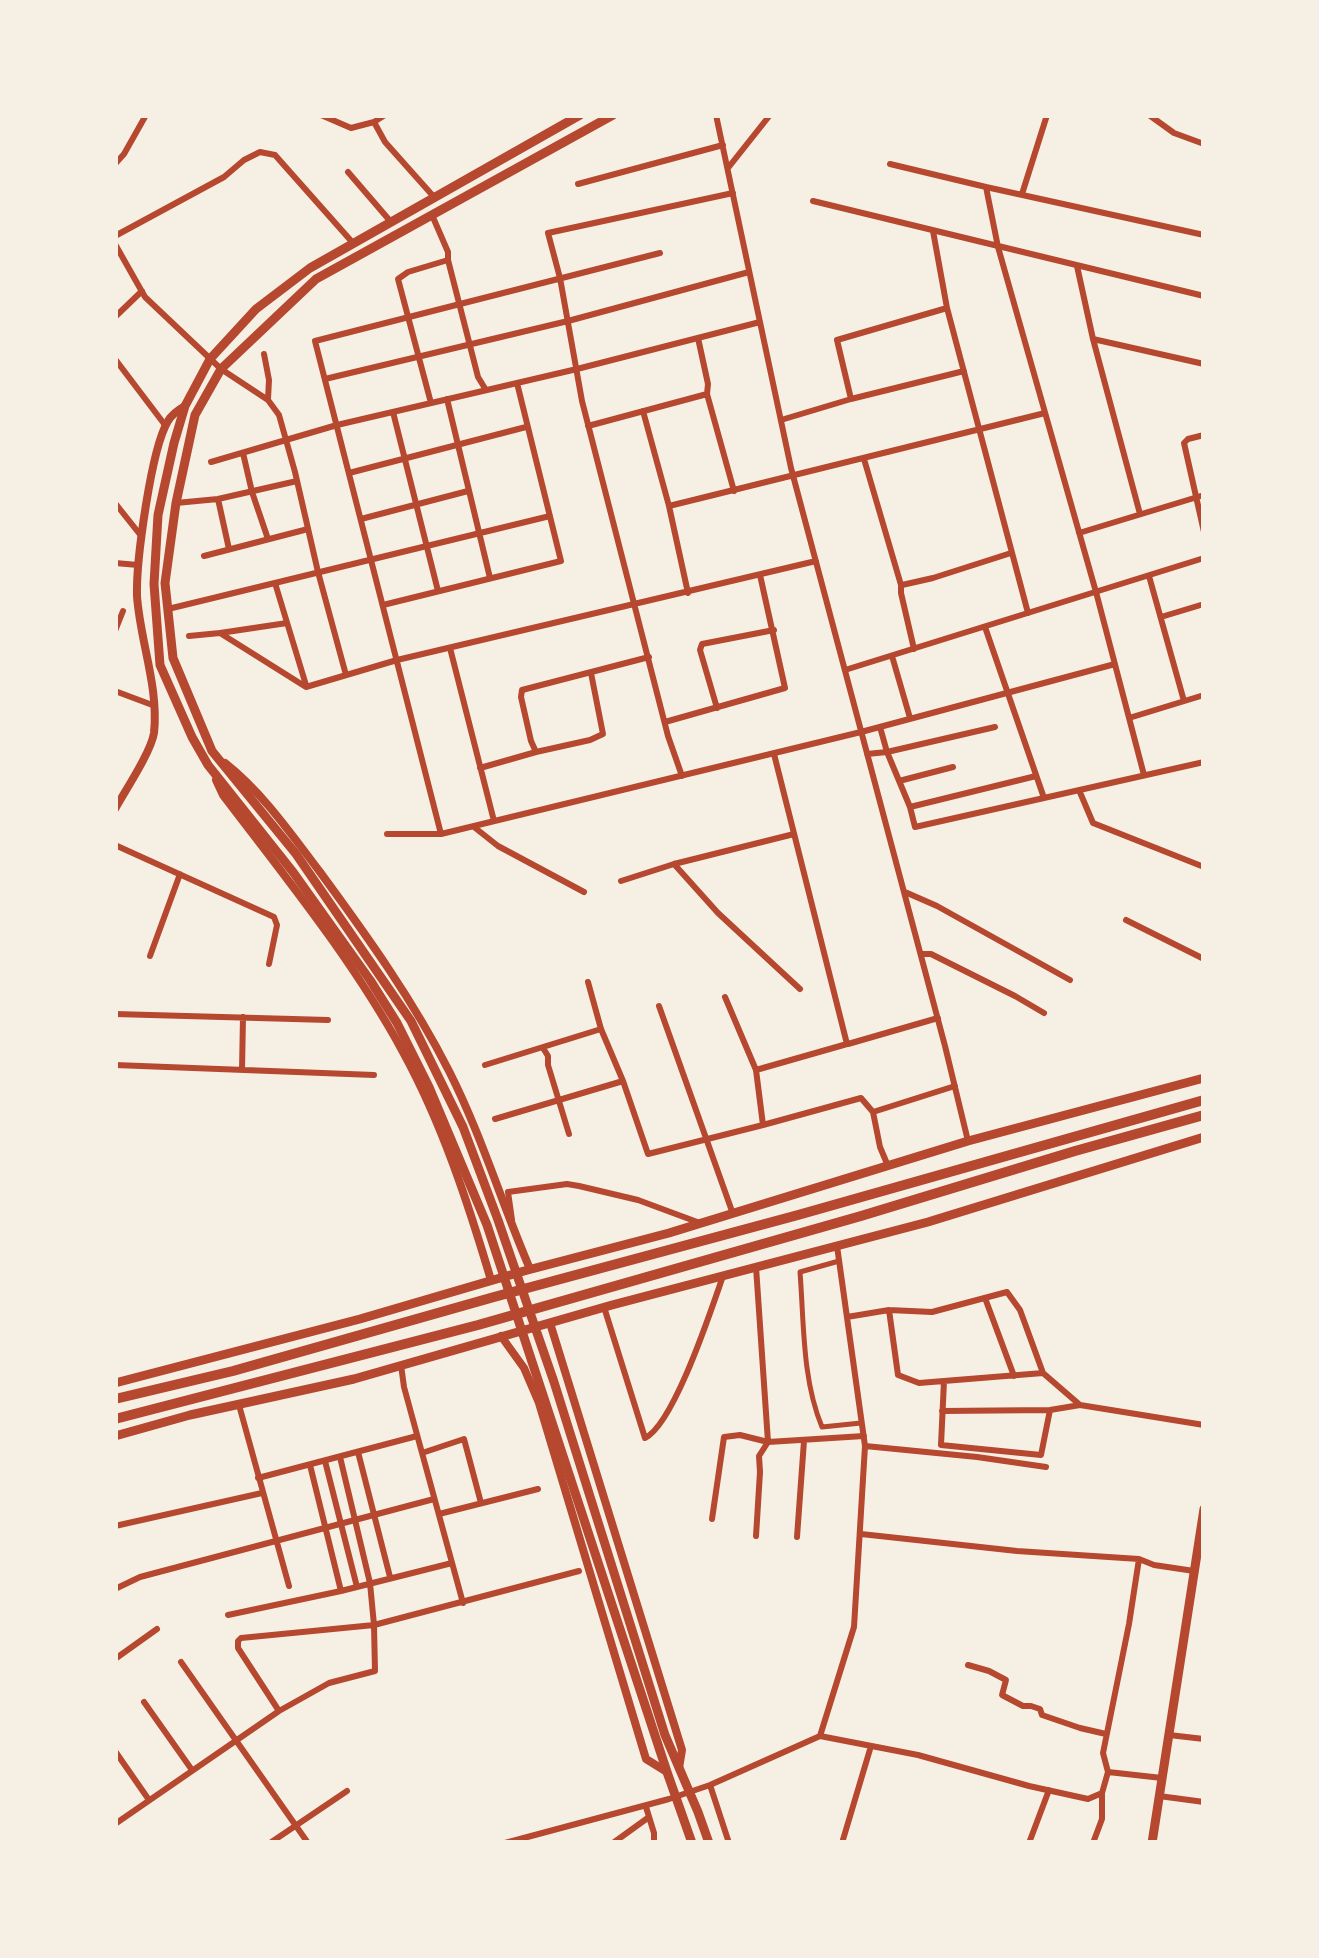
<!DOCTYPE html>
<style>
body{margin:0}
#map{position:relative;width:1319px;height:1958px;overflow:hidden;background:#f6efe4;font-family:"Archivo Narrow",sans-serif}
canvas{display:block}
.frame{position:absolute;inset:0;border:118px solid #f6efe4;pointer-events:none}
</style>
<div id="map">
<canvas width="1319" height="1958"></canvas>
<div class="frame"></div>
</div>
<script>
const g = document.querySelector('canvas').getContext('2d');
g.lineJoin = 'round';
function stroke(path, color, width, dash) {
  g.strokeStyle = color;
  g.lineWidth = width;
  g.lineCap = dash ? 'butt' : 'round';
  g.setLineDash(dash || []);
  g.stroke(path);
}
const pedestrian = new Path2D(`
 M839 1261 800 1272C804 1322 802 1379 822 1427L861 1423`);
const minor = new Path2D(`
 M321 115 351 128 374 122 385 115
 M716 115 791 468 945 1046 968 1141
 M1149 115 1174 133 1204 144
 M374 122 385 142 434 197
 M115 164 124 154 146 115
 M890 164 986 187 998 247 1096 592 1144 775
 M728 168 770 115
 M348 172 391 222
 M578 184 723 145
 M986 187 1204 235
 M1022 194 1047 115
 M813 201 1204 296
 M432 215 448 252V260L478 377 486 390
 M933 231 947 308 1028 613
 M115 236 224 177 244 160 260 152 275 155 353 243
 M115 244 145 297 221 369 268 400 279 415 295 472 318 572 346 675
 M660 253 315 341 441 834 861 732 1115 664
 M1077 266 1093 339 1140 514
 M115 317 142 291
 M698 338 708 384 707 394 734 491
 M1093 339 1204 364
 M264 354 269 380 268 399
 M115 359 165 425
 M325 379 568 321 749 272
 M447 399 490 578
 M851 399 837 340 947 308
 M431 403 398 279 408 272 448 260
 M643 411 669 506 688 593
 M393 412 438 591
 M781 420 851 399 964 371
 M588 426 707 394
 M1204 435 1188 439 1184 443 1204 532
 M243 453 252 492 268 539
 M864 459 901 585V593L914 649
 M211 462 337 425 577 369 760 322
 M349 473 526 427
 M218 499 229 549
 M115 503 142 537
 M176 503 218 499 297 481
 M669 506 1045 413
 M361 519 468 491
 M1079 533 1204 495
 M204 556 308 529
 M115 563 138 565
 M1149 576 1184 701
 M275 583 306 685
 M902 585 933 578 1011 553
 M383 605 561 561 517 383
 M168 609 550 516
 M1161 617 1204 604
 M985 627 1044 798
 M115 631 123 611
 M220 633 287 623
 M189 636 220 633 306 687 397 660 816 561
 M450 648 494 821
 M892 656 910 718
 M845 670 1204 558
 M115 691 155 706
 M717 708 700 650 702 644 774 630
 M1129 718 1204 695
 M665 722 785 688 760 575
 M880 727 887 752 995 727
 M536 752 531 741 521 697 522 690 649 657
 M867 754 887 752 910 807
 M480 768 536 752 590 740 603 734 591 673
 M682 776 668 736 582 401 560 278 548 233 733 193
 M1036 776 910 807 915 827 1204 762
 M899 781 953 767
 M1079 790 1093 823 1204 867
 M474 827 498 846 584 892
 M387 834H441
 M115 845 274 917 277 925 269 964
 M674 864 718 913 800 989
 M621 881 674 864 794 834
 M905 892 937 906 1070 980
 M1126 920 1204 959
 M921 954H931L1015 996 1044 1013
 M150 956 180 874
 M588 982 601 1029 623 1081
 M725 997 756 1070 847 1044 774 754
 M659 1006 733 1214
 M115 1014 328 1020
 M848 1044 938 1018
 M543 1048 548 1056V1065L569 1134
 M115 1065 374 1075
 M485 1065 601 1029
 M242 1070 243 1017
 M873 1112 955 1086
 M495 1119 623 1081 648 1154 763 1125 756 1070
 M763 1125 861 1098 873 1112 880 1147 888 1166
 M512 1220 508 1192 567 1184 579 1186 638 1200 700 1223
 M985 1298 1014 1376
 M604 1307 645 1438C674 1424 711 1310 723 1276
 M889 1310 898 1375 919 1383 1043 1373
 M847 1317 889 1310 932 1312 1007 1292 1020 1310 1043 1373 1080 1405 1204 1425
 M401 1365 404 1387 463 1603
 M944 1381 941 1445 1041 1455 1050 1410 1080 1405
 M239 1405 289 1586
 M942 1411 1050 1410
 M865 1446 977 1457 1046 1467
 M358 1452 390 1577
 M422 1453 464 1439 481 1503
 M325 1461 357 1587
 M310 1465 341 1591
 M258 1478 417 1436
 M439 1514 538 1489
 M712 1519 724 1437 740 1435 768 1442 864 1436
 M115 1526 262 1493
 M861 1534 1017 1551 1139 1559 1154 1565 1194 1571
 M756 1536 760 1472 759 1456 768 1442 756 1267
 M797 1537 804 1441
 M115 1589 140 1577 434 1499
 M228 1615 341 1591 452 1563
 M115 1659 157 1629
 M181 1662 308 1843
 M968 1665 989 1671 1006 1680 1002 1695 1023 1706H1031L1040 1709 1042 1715 1080 1728 1106 1734
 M144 1702 192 1770
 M279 1711 238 1648V1641L241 1638 374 1625 579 1571
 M1169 1735 1204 1739
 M820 1736 854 1627 865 1446 837 1246
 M115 1751 149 1800
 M1108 1772 1103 1753 1129 1624 1139 1559
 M710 1785 729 1843
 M1159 1796 1204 1802
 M646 1807 654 1833V1843
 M115 1824 279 1711 329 1683 375 1671 374 1625 370 1583 340 1457
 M270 1843 347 1791
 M505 1843 669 1799 710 1785 820 1736 918 1755 1029 1786 1088 1799 1102 1793 1108 1772 1162 1778
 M613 1843 649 1817
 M842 1843 871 1746
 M1029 1843 1049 1790
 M1093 1843 1102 1819V1793`);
const tertiary = new Path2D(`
 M225 763C263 793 291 834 320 872 367 936 413 1000 449 1071 481 1134 502 1204 530 1269
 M216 780 223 795C286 878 353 960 403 1052 442 1123 468 1203 491 1280
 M115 809C125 791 151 752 154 733 159 687 140 641 137 596 136 562 151 449 168 421 172 414 178 410 185 406
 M550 1323 682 1750 679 1768
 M501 1336 524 1368 539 1403 646 1759 667 1772`);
const secondary = new Path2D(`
 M580 115 310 268 256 309 210 359 185 406 174 443 158 515 154 584 160 665 192 737 208 765 293 872 370 980 397 1023 429 1087 487 1225 667 1772 692 1843
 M613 115 316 279 221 369 195 415 176 503 165 583 173 658 212 751 296 854 411 1021 463 1127 498 1220 554 1382 665 1735 698 1812 709 1843
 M115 1383 360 1319 524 1271 669 1233 968 1141 1204 1078
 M115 1436 190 1415 354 1379 612 1305 928 1222 1204 1137
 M1152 1843 1204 1509`);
const trunk = new Path2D(`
 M115 1399 233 1371 494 1297 798 1215 1204 1100
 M115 1419 478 1325 861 1216 1075 1151 1204 1115`);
stroke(pedestrian, '#b5482f', 5);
stroke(minor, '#b5482f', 6);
stroke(tertiary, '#b5482f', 8);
stroke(secondary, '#b5482f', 9);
stroke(trunk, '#b5482f', 10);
</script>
